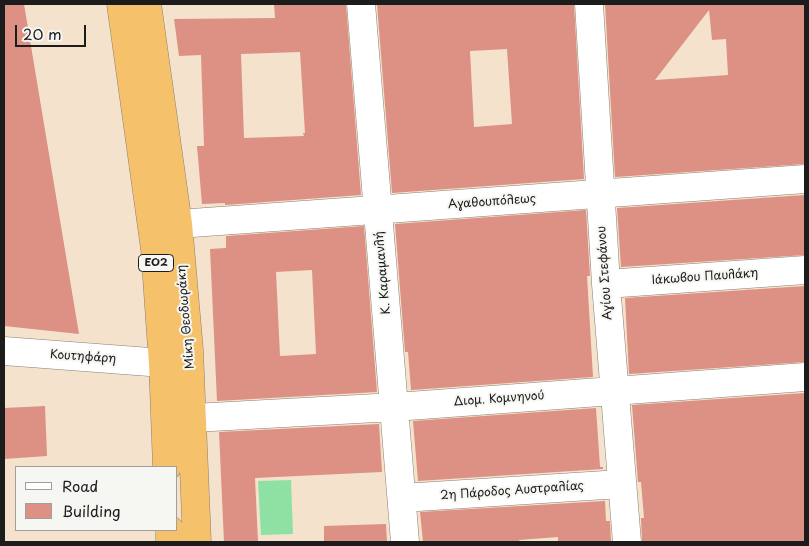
<!DOCTYPE html>
<meta charset="utf-8">
<style>
body{margin:0}
#map{position:relative;width:809px;height:546px;overflow:hidden;background:#f4e2cd;font-family:"Playpen Sans",sans-serif}
canvas{display:block}
.frame{position:absolute;inset:0;border:5px solid #1c1c1c;pointer-events:none}
.legend{position:absolute;left:15px;top:466px;width:162px;height:65px;box-sizing:border-box;background:#f6f6f2;border:1px solid #9f9f9c;margin:0;padding:6px 9px;list-style:none;font-size:15px;color:#1c1c1c}
.legend li{display:flex;align-items:center;gap:10px;height:25px}
.legend b{width:25px;border:1px solid #9f9f9c}
.scale{position:absolute;left:15px;top:25px;width:71px;height:22px;box-sizing:border-box;border:2px solid #1c1c1c;border-top:0;padding-left:6px;font-size:15px;line-height:18px;white-space:nowrap;color:#1c1c1c;-webkit-text-stroke:4px #f6f6f2;paint-order:stroke}
</style>
<div id="map">
<canvas width="809" height="546"></canvas>
<div class="frame"></div>
<ul class="legend">
<li><b style="height:6px;background:#fff"></b>Road</li>
<li><b style="height:14px;background:#dd9084"></b>Building</li>
</ul>
<div class="scale">20 m</div>
</div>
<script>
const g = document.querySelector('canvas').getContext('2d');
g.lineJoin = 'round';
function paint(path, color) {
  g.fillStyle = color;
  g.fill(path, 'evenodd');
}
function stroke(path, color, width, dash) {
  g.strokeStyle = color;
  g.lineWidth = width;
  g.lineCap = dash ? 'butt' : 'round';
  g.setLineDash(dash || []);
  g.stroke(path);
}
function drawText(font, color, halo, rows, align = 'center') {
  g.font = font + ' "Playpen Sans",sans-serif';
  g.lineWidth = 4;
  g.setLineDash([]);
  g.textBaseline = 'middle';
  g.strokeStyle = halo;
  g.fillStyle = color;
  for (const [text, x, y, turn = 0] of rows) {
    g.save();
    g.translate(x, y);
    g.rotate((+turn || 0) * Math.PI / 180);
    g.textAlign = isNaN(turn) ? turn : align;
    if (halo) g.strokeText(text, 0, 0);
    g.fillText(text, 0, 0);
    g.restore();
  }
}
const green = new Path2D(`
 M291 480 293 534 261 535 258 481Z`);
const building = new Path2D(`
 M4 4H24L79 334 4 326Z
 M274 4H346L361 195 225 205V203L202 204 197 146H204L201 55 179 56 174 19 275 18ZM300 52 305 133H303L304 136 244 138 241 54Z
 M377 4H574L584 179 392 193ZM507 49 512 124 474 127 470 51Z
 M605 4H805V164L615 177ZM709 10 712 40 726 39 728 75 655 80Z
 M805 195V255L621 267 617 208Z
 M586 210 590 276H587L593 377 411 390 408 352H405L395 224Z
 M364 226 377 392 217 401 210 249 226 248V236ZM312 270 316 354 280 356 276 272Z
 M805 286V362L629 374 625 298Z
 M805 393V542H642L641 518H644L641 482H638L632 405Z
 M45 406 47 456 4 459V408Z
 M596 408 600 467H603V469L418 481 413 421Z
 M379 424 382 472 255 478 258 542H224L219 432Z
 M605 501 606 521H610L611 542H558V537L519 540 520 542H423L420 512Z
 M386 524 387 542H324V526Z`);
const minor = new Path2D(`
 M361 4 405 542
 M589 4 606 284 627 542
 M178 224 805 179
 M606 284 805 270
 M4 351 163 363
 M193 418 395 407 805 377
 M402 498 621 484`);
const highway = new Path2D(`
 M121 4 155 249 163 363 167 467
 M147 4 178 224 189 350 197 542
 M170 530V542`);
const shields = [
 [156,263,35]
];
const shieldNames = [
 ["ΕΟ2",156,263]
];
const streetNames = [
 ["Αγαθουπόλεως",492,202,-4],
 ["Κ. Καραμανλή",383,273,-95],
 ["Αγίου Στεφάνου",605,273,-94],
 ["Ιάκωβου Παυλάκη",705,277,-4],
 ["Μίκη Θεοδωράκη",186,317,-95],
 ["Κουτηφάρη",83,357,4],
 ["Διομ. Κομνηνού",499,399,-4],
 ["2η Πάροδος Αυστραλίας",512,491,-4]
];
paint(green, '#8ee1a2');
paint(building, '#dd9084');
stroke(minor, '#887f74', 29);
stroke(highway, '#887f74', 29);
stroke(minor, '#fff', 28);
stroke(highway, '#f6c16b', 28);
for (const [x, y, w] of shields) {
  const box = new Path2D();
  box.roundRect(x - w / 2, y - 8.5, w, 17, 4);
  g.fillStyle = '#f6f6f2';
  g.fill(box);
  stroke(box, '#1c1c1c', 1);
}
drawText('bold 11px', '#1c1c1c', null, shieldNames);
drawText('12px', '#1c1c1c', '#f6f6f2', streetNames);
</script>
